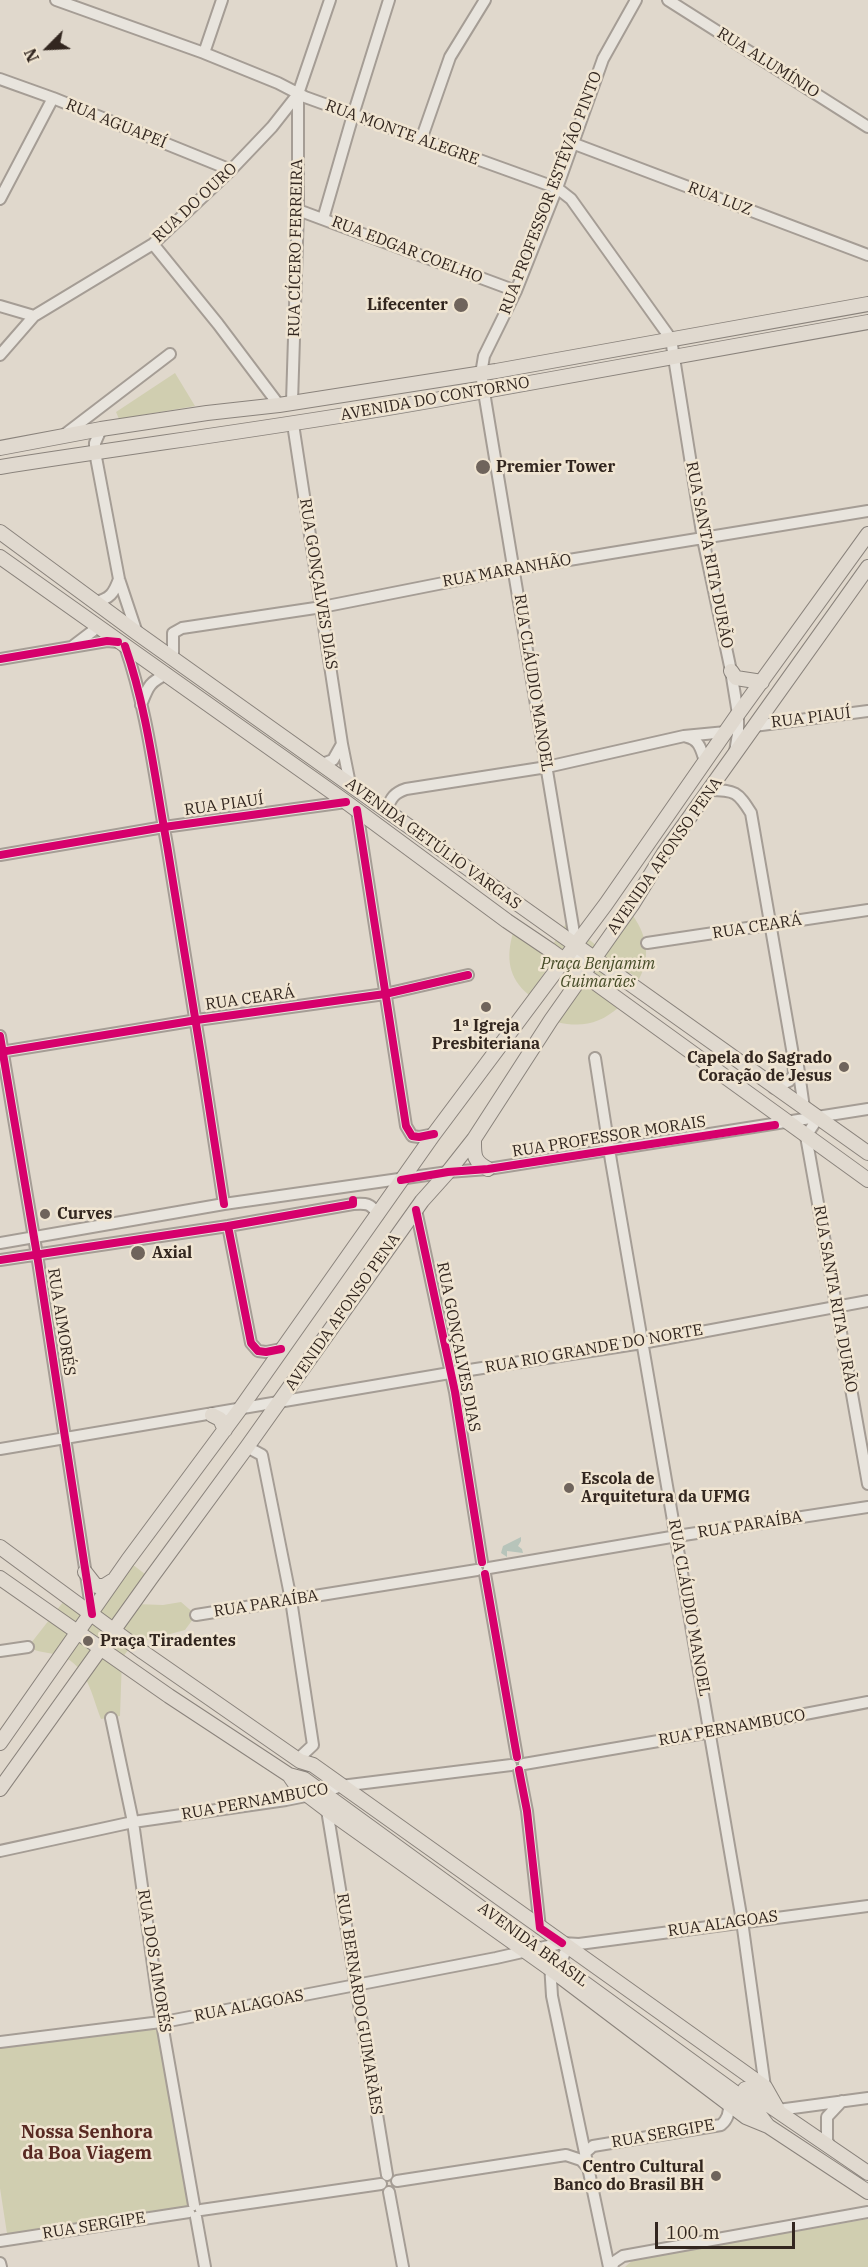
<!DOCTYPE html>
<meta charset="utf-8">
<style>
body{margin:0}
#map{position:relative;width:868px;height:2267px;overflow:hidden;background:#e0d8cc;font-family:"IBM Plex Serif",serif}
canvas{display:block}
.north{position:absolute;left:18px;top:18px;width:60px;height:60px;-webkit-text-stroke:4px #f0e5d2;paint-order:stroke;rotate:246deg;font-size:16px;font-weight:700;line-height:24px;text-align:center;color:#32261f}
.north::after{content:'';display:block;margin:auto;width:21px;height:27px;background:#32261f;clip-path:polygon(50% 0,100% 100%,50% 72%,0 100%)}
.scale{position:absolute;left:655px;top:2222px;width:140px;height:27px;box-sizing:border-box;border:3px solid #32261f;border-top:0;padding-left:8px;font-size:18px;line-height:21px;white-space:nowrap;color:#32261f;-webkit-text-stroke:4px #f0e5d2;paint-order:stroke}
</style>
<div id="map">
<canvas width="868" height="2267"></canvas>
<div class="north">N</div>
<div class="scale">100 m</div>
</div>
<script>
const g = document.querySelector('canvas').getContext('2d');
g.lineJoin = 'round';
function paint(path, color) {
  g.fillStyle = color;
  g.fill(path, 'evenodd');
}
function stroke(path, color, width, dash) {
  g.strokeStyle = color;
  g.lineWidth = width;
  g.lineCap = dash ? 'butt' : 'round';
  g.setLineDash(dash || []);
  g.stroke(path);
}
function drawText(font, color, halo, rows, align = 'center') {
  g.font = font + ' "IBM Plex Serif",serif';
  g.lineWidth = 5;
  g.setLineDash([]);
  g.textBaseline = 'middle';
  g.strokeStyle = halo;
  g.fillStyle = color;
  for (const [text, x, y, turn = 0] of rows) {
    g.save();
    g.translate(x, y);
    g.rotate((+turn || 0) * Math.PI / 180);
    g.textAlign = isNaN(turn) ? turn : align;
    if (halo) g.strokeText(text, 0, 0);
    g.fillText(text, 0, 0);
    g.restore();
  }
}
const green = new Path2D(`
 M175 373 195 406 119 419 116 412Z
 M631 913C646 933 652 956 639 979L630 973 618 991 619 1007C600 1024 581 1028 557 1022L573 983 550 965 529 995C508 978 506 957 513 933L552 946 567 922 597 946Z
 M128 1561 150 1578 135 1604 163 1605 181 1602 196 1615 185 1630 133 1644 122 1658 120 1716 101 1719C92 1696 87 1665 61 1656 49 1652 39 1653 28 1647L67 1597 91 1614Z
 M155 2020 163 2032 191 2206 189 2210 8 2240 0 2188V2042Z
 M868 2219V2267H625L634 2259Z`);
const water = new Path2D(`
 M521 1537V1541L518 1546 522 1549 523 1553 507 1551V1557L501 1553 503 1546Z`);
const minor = new Path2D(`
 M56 0 204 53 278 83 305 97 557 188 571 199 671 339 703 539 731 671 738 714V734L735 752
 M668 0 868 127
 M204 53 222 0
 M0 79 53 98 231 170
 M421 140 450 57 485 0
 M572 143 868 255
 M0 199 53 98
 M298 210 516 291
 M323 219 353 115 389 0
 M153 244 218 324 279 405
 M0 306 34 316
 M0 355 34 316 153 244 231 170 272 127 298 94 330 0
 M292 402 298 210V94
 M293 424 342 744 350 784
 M101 429 95 443V452L119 579 137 633
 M64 435 170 354
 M95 602C110 599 114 593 119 579
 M73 646 98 627
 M125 646C147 709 155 779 167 845 187 965 206 1084 224 1204
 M0 659 107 641 118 642
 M173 659V633L182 628 322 607 514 569 868 511
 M141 705C148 687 149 682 167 674
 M754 726 868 711
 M687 737C700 740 701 750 705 761
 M322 764 333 760 342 744
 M710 790C735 790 738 792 751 813L793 1055 794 1075 789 1081 774 1088
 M387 809C391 798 394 793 406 789L547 767 684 736 726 732
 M357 810 406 1126 412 1136 419 1137 434 1134
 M0 855 164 827 346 802
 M647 943 868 910
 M583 975 576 945 481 374 484 356 516 291 557 188 603 59 636 0
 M0 1036 38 1261 92 1614
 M0 1052 197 1020 385 994 468 975
 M595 1058 611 1161 742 1921 765 2087
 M798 1066 804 1108
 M818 1118 806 1136 868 1484
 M416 1210 455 1392 482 1562
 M228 1226 251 1343 258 1351 266 1352 281 1349
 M0 1243 224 1204 448 1172 488 1169 868 1109
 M0 1260 228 1226 353 1204C366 1203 371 1203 378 1215
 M247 1447 262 1455 291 1600 313 1745 297 1760
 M0 1449 444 1374 642 1343 868 1301
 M489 1568 677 1536 868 1507
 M485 1574 517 1757
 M196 1615 477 1570
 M0 1651 28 1647
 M111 1718 133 1822 158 2001 194 2205
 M524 1764 711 1732 868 1702
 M519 1770 527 1811 540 1928
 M327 1810 387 2175
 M0 1851 133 1822 286 1800 321 1793 341 1786 511 1765
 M550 1963 552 1996 609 2267
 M561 1965C563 1952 567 1948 579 1944L868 1906
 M0 2042 169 2021 496 1958 562 1943 579 1944
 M778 2110 868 2098
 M830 2147 827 2140V2117L842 2101
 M586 2152 593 2146 721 2125C728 2119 729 2113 729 2105
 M397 2181 566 2155 581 2160 588 2168
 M389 2192 403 2267
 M201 2210 381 2184
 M196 2217 205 2267
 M0 2241 189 2212
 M0 2263 1 2267
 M612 2267 614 2262 623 2256 868 2212`);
const major = new Path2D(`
 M0 448 101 429 207 413 279 405 496 371 868 304
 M0 467C152 443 306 424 457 396 594 371 731 346 868 322
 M0 532 137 633 868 1153
 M0 557 346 802 507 921 550 950 868 1180
 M731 671 736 678 762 682
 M474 1139C474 1155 473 1161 488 1169
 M212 1415 220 1419 225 1430
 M0 1547 143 1652 300 1761 313 1765 765 2087 778 2110
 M85 1572 96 1586H104L112 1581
 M0 1578 169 1696 289 1775 304 1779 752 2105 768 2126
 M0 1743 128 1560 240 1409 434 1134 606 904 738 714 868 534
 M289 1775 298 1788 327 1810 549 1968 746 2117 768 2126 868 2192
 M0 1789 151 1578 247 1447 422 1201 448 1172 474 1139 551 1020 632 905 664 853 868 567
 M745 2089 868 2173`);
const cycleway = new Path2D(`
 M125 646C147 709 155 779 167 845 187 965 206 1084 224 1204
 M0 659 107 641 118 642
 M357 810 406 1126 412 1136 419 1137 434 1134
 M0 855 164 827 346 802
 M0 1036 38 1261 92 1614
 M0 1052 197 1020 385 994 468 975
 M401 1180 448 1172 488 1169 775 1125
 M416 1210 455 1392 482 1562
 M228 1226 251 1343 258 1351 266 1352 281 1349
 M0 1260 228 1226 353 1204V1200
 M485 1574 517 1757
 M519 1770 527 1811 540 1928 562 1943`);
const markers = [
 [461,305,8,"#6f645c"],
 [483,467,8,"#6f645c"],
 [486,1007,6,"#6f645c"],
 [844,1067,6,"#6f645c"],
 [45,1214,6,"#6f645c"],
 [138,1253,8,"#6f645c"],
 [569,1488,6,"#6f645c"],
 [88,1641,6,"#6f645c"],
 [716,2176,6,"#6f645c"]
];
const streetNames = [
 ["RUA ALUMÍNIO",768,63,32],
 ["RUA AGUAPEÍ",116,124,22],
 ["RUA MONTE ALEGRE",402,133,20],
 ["RUA PROFESSOR ESTÊVÃO PINTO",551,193,-69],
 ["RUA LUZ",720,199,21],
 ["RUA DO OURO",195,203,-43],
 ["RUA CÍCERO FERREIRA",296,248,-89],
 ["RUA EDGAR COELHO",407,250,21],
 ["AVENIDA DO CONTORNO",435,399,-10],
 ["RUA SANTA RITA DURÃO",709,555,79],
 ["RUA MARANHÃO",507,571,-10],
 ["RUA GONÇALVES DIAS",318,584,81],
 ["RUA CLÁUDIO MANOEL",533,683,81],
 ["RUA PIAUÍ",811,718,-7],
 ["RUA PIAUÍ",224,805,-8],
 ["AVENIDA GETÚLIO VARGAS",433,844,36],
 ["AVENIDA AFONSO PENA",665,856,-55],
 ["RUA CEARÁ",757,927,-9],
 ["RUA CEARÁ",250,999,-8],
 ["RUA PROFESSOR MORAIS",609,1137,-9],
 ["RUA SANTA RITA DURÃO",835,1299,80],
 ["AVENIDA AFONSO PENA",343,1312,-55],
 ["RUA AIMORÉS",61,1322,81],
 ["RUA GONÇALVES DIAS",458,1347,79],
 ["RUA RIO GRANDE DO NORTE",594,1349,-10],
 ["RUA PARAÍBA",750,1525,-9],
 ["RUA PARAÍBA",266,1604,-9],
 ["RUA CLÁUDIO MANOEL",689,1608,80],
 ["RUA PERNAMBUCO",732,1728,-10],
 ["RUA PERNAMBUCO",255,1802,-10],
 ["RUA ALAGOAS",723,1924,-8],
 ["AVENIDA BRASIL",533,1945,36],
 ["RUA DOS AIMORÉS",154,1961,81],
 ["RUA BERNARDO GUIMARÃES",359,2004,81],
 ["RUA ALAGOAS",249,2006,-11],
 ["RUA SERGIPE",663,2134,-10],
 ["RUA SERGIPE",94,2226,-9]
];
const poiNames = [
 ["Lifecenter",448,305,"right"],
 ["Premier Tower",496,467],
 ["1ª Igreja",486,1026,"center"],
 ["Presbiteriana",486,1044,"center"],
 ["Capela do Sagrado",832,1058,"right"],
 ["Coração de Jesus",832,1076,"right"],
 ["Curves",57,1214],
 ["Axial",152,1253],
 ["Escola de",581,1479],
 ["Arquitetura da UFMG",581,1497],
 ["Praça Tiradentes",100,1641],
 ["Centro Cultural",704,2167,"right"],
 ["Banco do Brasil BH",704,2185,"right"]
];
const parkNames = [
 ["Praça Benjamim",598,964],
 ["Guimarães",598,982]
];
const neighbourhoodNames = [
 ["Nossa Senhora",87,2133],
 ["da Boa Viagem",87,2154]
];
paint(green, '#d0ceb0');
paint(water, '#b7c4ba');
stroke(minor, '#a59d95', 14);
stroke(major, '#8a837c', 16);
stroke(minor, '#e8e4dd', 10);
stroke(major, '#e0d9cf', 14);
stroke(cycleway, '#d6006c', 8);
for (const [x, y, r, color] of markers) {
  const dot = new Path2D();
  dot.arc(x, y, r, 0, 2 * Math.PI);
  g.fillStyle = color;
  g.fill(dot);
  stroke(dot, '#f0e5d2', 2);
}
drawText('16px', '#32261f', '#f0e5d2', streetNames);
drawText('bold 16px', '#32261f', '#f0e5d2', poiNames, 'left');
drawText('italic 16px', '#464c28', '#f0e5d2', parkNames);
drawText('bold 18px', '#592a23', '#f0e5d2', neighbourhoodNames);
</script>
